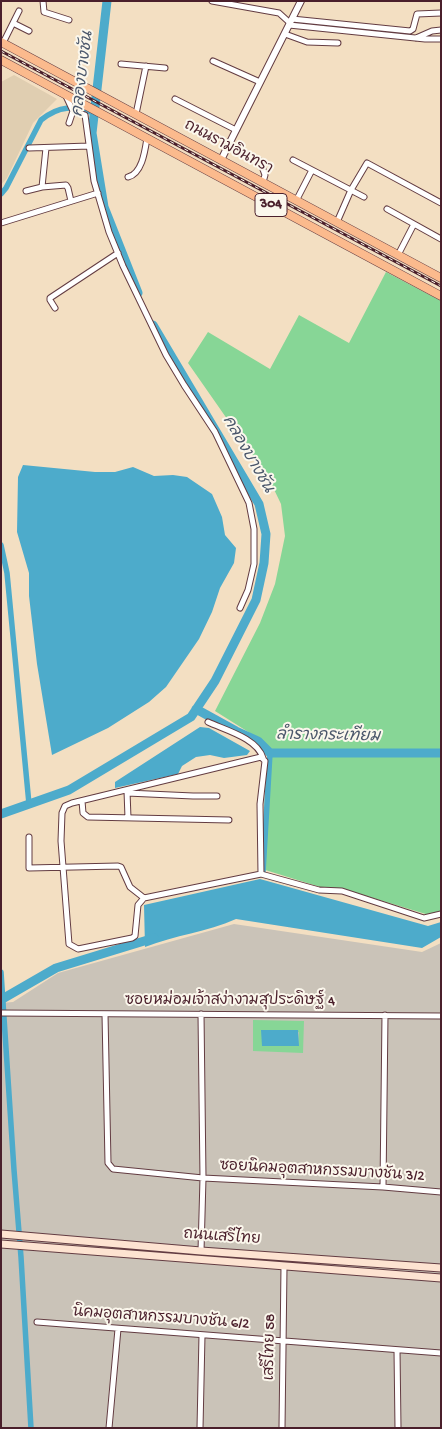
<!DOCTYPE html>
<meta charset="utf-8">
<style>
body{margin:0}
#map{position:relative;width:442px;height:1429px;overflow:hidden;background:#f3dfc2;font-family:"Gochi Hand",sans-serif}
canvas{display:block}
.frame{position:absolute;inset:0;border:2px solid #4a1f2b;pointer-events:none}
</style>
<div id="map">
<canvas width="442" height="1429"></canvas>
<div class="frame"></div>
</div>
<script>
const g = document.querySelector('canvas').getContext('2d');
g.lineJoin = 'round';
function paint(path, color) {
  g.fillStyle = color;
  g.fill(path, 'evenodd');
}
function stroke(path, color, width, dash) {
  g.strokeStyle = color;
  g.lineWidth = width;
  g.lineCap = dash ? 'butt' : 'round';
  g.setLineDash(dash || []);
  g.stroke(path);
}
function drawText(font, color, halo, rows, align = 'center') {
  g.font = font + ' "Gochi Hand","Playpen Sans Thai",sans-serif';
  g.lineWidth = 4;
  g.setLineDash([]);
  g.textBaseline = 'middle';
  g.strokeStyle = halo;
  g.fillStyle = color;
  for (const [text, x, y, turn = 0] of rows) {
    g.save();
    g.translate(x, y);
    g.rotate((+turn || 0) * Math.PI / 180);
    g.textAlign = isNaN(turn) ? turn : align;
    if (halo) g.strokeText(text, 0, 0);
    g.fillText(text, 0, 0);
    g.restore();
  }
}
const built = new Path2D(`
 M14 75 57 99 33 123 7 178 1 185V82Z`);
const industrial = new Path2D(`
 M234 924 422 952 441 943 440 1428H1V1003L13 1002 58 973Z`);
const green = new Path2D(`
 M386 272 441 301V911L429 915 343 889 320 887 262 869 265 793 269 755 261 740 215 711 260 623 275 584 285 536 281 504 269 479 188 363 208 332 270 369 299 315 349 343Z
 M253 1020 304 1021 303 1053 253 1051ZM299 1032 298 1046H262Z`);
const water = new Path2D(`
 M23 465 95 472H115L133 467 154 476 173 475 187 477 212 494 222 517 225 535 236 548 234 563 220 588 212 612 199 639 166 687 149 702 108 728 52 755 37 664 29 596V573L17 532 18 477Z
 M200 727 209 728 250 751 247 755 224 758 210 755 196 757 182 766 178 774 115 788V782Z
 M260 879 428 926 441 922V937L422 948 236 919C207 932 175 935 145 947L144 905Z
 M261 1030H298L299 1046H262Z`);
const canal = new Path2D(`
 M1 194 6 188 41 120C60 105 73 106 94 113
 M1 545 7 573 29 804
 M263 872 270 753
 M1 972 14 1170 21 1257 31 1428`);
const river = new Path2D(`
 M107 1 92 133 104 207 138 293
 M196 709 236 731 258 741 270 753H441
 M1 814 69 790 191 717 215 681 256 600 264 563 266 534 259 504 153 325
 M4 998 56 968 154 938`);
const minor = new Path2D(`
 M43 1 44 12 69 20
 M212 1 279 13 290 23
 M292 19 410 31 413 29 417 14 441 13
 M13 23 29 31
 M289 25 425 39H441
 M285 34 307 42 338 43
 M416 38 432 31 441 30
 M3 43 19 11
 M213 61 260 82
 M121 64 165 68
 M65 94 73 111 85 115 94 181 109 232 123 266 166 355 184 385 215 432 249 503 254 529V564L248 590 240 608
 M175 99 236 130
 M136 114 146 66
 M69 123 73 111
 M29 148 89 146
 M293 160 364 197
 M260 161 265 175 263 182
 M128 177C142 174 145 151 147 138
 M42 187 66 185 68 188 71 201
 M26 191 42 187 46 148
 M296 201 312 170
 M387 209 441 239
 M337 222 351 190 367 163 441 203
 M1 223 98 193
 M398 255 414 224
 M55 308 50 300V298L118 253
 M208 722C225 730 257 738 263 758
 M127 791 128 818
 M127 793 193 796H217
 M82 801 83 813 88 817 229 820
 M29 837V868L118 866 121 867 130 887 144 898
 M261 874 260 804 265 761 261 757 72 803 65 806 62 813 61 841 69 944 78 949 132 938 135 936 138 905 144 898 261 874 319 890 342 891 424 918 441 914
 M1 1013 441 1016
 M105 1014 108 1163 113 1169 203 1178 383 1187 441 1192
 M383 1187 385 1015
 M201 1251 203 1178 201 1014
 M37 1322 441 1353
 M397 1350 398 1428
 M109 1428 118 1329
 M200 1428 202 1335
 M282 1428 284 1267`);
const tertiary = new Path2D(`
 M221 160 301 1`);
const secondary = new Path2D(`
 M1 1234 201 1251 441 1268
 M1 1244 441 1278`);
const trunk = new Path2D(`
 M1 42 441 278
 M1 60 441 296`);
const rail = new Path2D(`
 M1 51 441 286`);
const shields = [
 [271,205,32]
];
const shieldNames = [
 ["304",271,205]
];
const streetNames = [
 ["ถนนรามอินทรา",228,148,28],
 ["ซอยหม่อมเจ้าสง่างามสุประดิษฐ์ 4",230,1002],
 ["ซอยนิคมอุตสาหกรรมบางชัน 3/2",322,1172,3],
 ["ถนนเสรีไทย",222,1238,4],
 ["นิคมอุตสาหกรรมบางชัน 6/2",161,1319,4],
 ["เสรีไทย 58",271,1347,-89]
];
const waterNames = [
 ["คลองบางชัน",84,74,-83],
 ["คลองบางชัน",247,455,60],
 ["ลำรางกระเทียม",328,737,1]
];
paint(built, '#e0ceb1');
paint(industrial, '#cac3b8');
paint(green, '#87d696');
paint(water, '#4dabcb');
stroke(canal, '#4dabcb', 5.5);
stroke(river, '#4dabcb', 9);
stroke(minor, '#633c42', 7);
stroke(tertiary, '#633c42', 8);
stroke(secondary, '#633c42', 9);
stroke(trunk, '#633c42', 9);
stroke(minor, '#fff', 5);
stroke(tertiary, '#fff', 6);
stroke(secondary, '#fde3d1', 7);
stroke(trunk, '#fbba8d', 8);
stroke(rail, '#4a1f2b', 3);
stroke(rail, '#fbf7ec', 1, [4]);
for (const [x, y, w] of shields) {
  const box = new Path2D();
  box.roundRect(x - w / 2, y - 11.5, w, 23, 4);
  g.fillStyle = '#fbf7ec';
  g.fill(box);
  stroke(box, '#4a1f2b', 1);
}
drawText('bold 14px', '#4a1f2b', null, shieldNames);
drawText('15px', '#4a1f2b', '#fbf7ec', streetNames);
drawText('italic 16px', '#4b576b', '#fbf7ec', waterNames);
</script>
